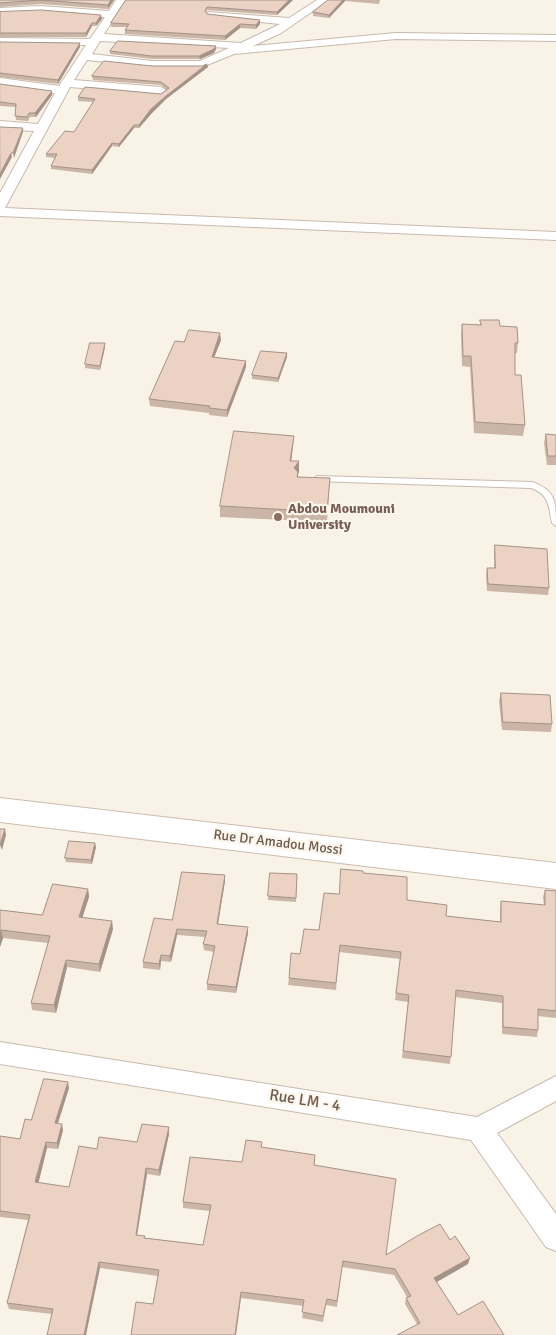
<!DOCTYPE html>
<style>
body{margin:0}
canvas{display:block;background:#f9f2e6}
</style>
<canvas width="556" height="1335"></canvas>
<script>
const g = document.querySelector('canvas').getContext('2d');
g.lineJoin = 'round';
function stroke(path, color, width, dash) {
  g.strokeStyle = color;
  g.lineWidth = width;
  g.lineCap = dash ? 'butt' : 'round';
  g.setLineDash(dash || []);
  g.stroke(path);
}
function paint(path, color) {
  g.fillStyle = color;
  g.fill(path, 'evenodd');
}
function drawText(font, color, halo, rows, align = 'center') {
  g.font = font + ' Signika,sans-serif';
  g.lineWidth = 4.5;
  g.setLineDash([]);
  g.textBaseline = 'middle';
  g.strokeStyle = halo;
  g.fillStyle = color;
  for (const [text, x, y, turn = 0] of rows) {
    g.save();
    g.translate(x, y);
    g.rotate((+turn || 0) * Math.PI / 180);
    g.textAlign = isNaN(turn) ? turn : align;
    if (halo) g.strokeText(text, 0, 0);
    g.fillText(text, 0, 0);
    g.restore();
  }
}
const lane = new Path2D(`
 M317 476 532 482C556 490 556 502 556 526L552 523C549 507 549 494 531 488L314 481 313 479Z`);
const street = new Path2D(`
 M116 0H126L104 34 241 43 280 24 212 17 208 16 207 14 208 12 289 18 317 0H329L281 33 253 46 396 33 556 35V41L396 39 234 54 202 67H152L87 60 74 80 161 87 167 91 161 95 70 87 5 208 556 232V240L0 216V193L34 131 0 129V121L38 124 55 93 0 86V78L59 86 86 45 0 44V38L90 39 105 17 41 12 0 14V8L41 6 109 11ZM100 41 229 48 200 61H152L92 54Z
 M0 1042 477 1117 556 1076V1101L497 1133 556 1214V1251L546 1247 471 1140 0 1064Z`);
const secondary = new Path2D(`
 M0 798 556 863V889L0 822Z`);
const wall = new Path2D(`
 M0 0H114L108 9 41 4 0 7Z
 M126 0H293L277 15 207 10 206 13 207 14 260 20V24L256 29 240 28 225 40 125 34V30L127 27H111V23Z
 M328 0H380L379 4 345 1 329 18 313 16V12Z
 M0 12 102 19 96 26H92L86 37H0Z
 M0 42 80 47 58 84 0 77Z
 M216 46V49L214 53 200 59H152L110 54V51Z
 M207 64 208 67 166 99 152 113 139 128H134L119 147 112 146 92 174 51 169V166L55 158 46 157V154L74 132 93 102 78 101V97L161 94 166 90 161 85 93 80 92 76 152 66H202Z
 M0 84 52 95 36 117H30L28 121 16 120 15 107 0 106Z
 M480 320 500 326 518 343 517 353H515V375L525 425 523 436 474 433 470 367 462 366 461 335 462 324 480 325Z
 M221 340 214 357 246 361V367L227 417 209 415V413L150 406 149 399 184 342Z
 M105 347 100 370 85 368V364Z
 M287 357 278 382 252 379V375Z
 M546 434 556 435V465H547L544 443Z
 M294 436 293 446 291 461 299 472 298 474V477L330 478 327 522 220 517V506Z
 M495 545 549 588 548 595 487 591 486 575 487 568H494V552Z
 M501 693 552 724 551 732 502 730 499 701Z
 M96 847 92 864 66 862 65 858Z
 M363 873 407 900 446 916 500 922V909L501 901 544 905 543 897 545 890 556 891V1018L538 1016V1030L537 1037 502 1034V1003L455 997 450 1064 402 1058 408 1002 395 1000 400 959 339 952 336 990 288 985 289 978 300 954 319 930 339 894Z
 M297 874 296 902 268 900V896Z
 M225 875V881L218 924 248 933 236 993 207 990V984L214 952 204 950 203 944 205 937 177 935 171 962 161 961 160 970 143 968V962L172 920Z
 M88 889 89 897 82 918 113 929 100 972 67 967 56 1013 32 1010 31 1003 48 943 3 938 0 947V910L42 915Z
 M69 1088 58 1123 63 1130 58 1149 47 1148 38 1183 69 1187 97 1149 137 1142 169 1134 160 1176 147 1174 137 1235 145 1238 203 1245 210 1211 183 1208V1202L242 1162 262 1147 315 1161 314 1165 386 1255 450 1240 468 1264 437 1282 458 1315 504 1335 417 1324 405 1304 406 1298 407 1297 394 1275 342 1267 337 1307 326 1305 323 1322 302 1318 304 1306 241 1298 153 1304 158 1276 100 1268 52 1314 9 1309 7 1303 28 1220 0 1217V1136L20 1139 31 1120Z`);
const shadedWall = new Path2D(`
 M111 0H114L108 9V5Z
 M289 0H293L277 15V12Z
 M343 0H345V1L329 18V15Z
 M101 15 102 19 96 26V23Z
 M260 20V24L256 29V25Z
 M92 23V26L86 37V33Z
 M240 24V28L225 40V36Z
 M80 43V47L58 84V80Z
 M216 46V49L214 53 200 59 199 56Z
 M207 64 208 67 166 99 152 113 139 128V125L151 109 166 96Z
 M52 91V95L36 117 35 113Z
 M134 125V128L119 147V144Z
 M23 128V132L14 158 13 153Z
 M112 143V146L92 174V170Z
 M11 153 12 157 0 179V174Z
 M220 333 221 340 212 363V357Z
 M105 343V347L100 370V366Z
 M287 353V357L278 382V378Z
 M246 361V367L227 417V410Z
 M294 436 293 446 290 471V461Z
 M299 461V472L298 474V483L294 468Z
 M5 829 6 835 2 850 0 845Z
 M95 843 96 847 92 864 91 860Z
 M225 875V881L217 930V924Z
 M88 889 89 897 80 925 79 917Z
 M112 921 113 929 100 972 99 964Z
 M248 927V933L236 993V987Z
 M177 929V935L171 962 170 956Z
 M1 930 3 938 0 947V934Z
 M161 955V961L160 970 159 964Z
 M66 960 67 967 56 1013 54 1005Z
 M68 1082 69 1088 56 1129 55 1123Z
 M62 1124 63 1130 58 1149 57 1143Z
 M169 1127V1134L160 1176 159 1170Z
 M46 1142 47 1148 37 1189 35 1182Z
 M146 1168 147 1174 136 1241V1235Z
 M470 1258 468 1264 433 1284 434 1278Z
 M99 1262 100 1268 86 1335H84Z
 M241 1292V1298L236 1335H235Z`);
const building = new Path2D(`
 M0 0H111L108 5 41 0 0 3Z
 M126 0H289L277 12 207 7 205 11 207 14 260 20 256 25 240 24 225 36 125 30 129 24 111 23Z
 M328 0H343L329 15 313 12Z
 M41 10 101 15 96 23H92L86 33H0V12Z
 M118 41 216 46 214 49 199 56H152L110 51Z
 M0 42 80 43 58 80 0 73Z
 M104 61 152 66H202L207 64 166 96 151 109 139 125H134L119 144 112 143 92 170 51 166 57 154H46L65 131 74 132 95 99 78 97 85 87 161 94 169 88 161 82 92 76Z
 M0 84 52 91 35 113H29L27 117 15 116 16 104 0 102Z
 M0 127 23 128 13 153H11L0 174Z
 M480 320H499L500 326 517 327 518 343H515V375H521L525 425 475 422 471 356H463L462 324 481 325Z
 M189 330 220 333 212 357 246 361 227 410 209 408 210 406 149 399 175 341 184 342Z
 M90 343H105L100 366 85 364Z
 M261 351 287 353 278 378 252 375Z
 M234 431 294 436 290 461H299L294 468 298 472 297 477 330 478 327 512 220 506Z
 M546 434 556 435V456H548Z
 M495 545 547 549 549 588 488 584 487 568H495Z
 M501 693 550 695 552 724 503 722Z
 M0 829H5L0 845Z
 M69 841 95 843 91 860 65 858Z
 M341 869 363 871V873L407 877V900L447 905 446 916 501 922V901L545 905V890L556 891V1011L538 1009V1030L503 1027V996L456 990 451 1057 403 1051 409 995 396 993 401 952 340 945 336 983 289 978 291 953 300 954 304 929 319 930 324 893 339 894Z
 M182 872 225 875 217 924 248 927 236 987 207 984 215 946 203 944 207 931 177 929 170 956 161 955 159 964 143 962 154 918 172 920Z
 M270 873 297 874 296 898 268 896Z
 M53 884 88 889 79 917 112 921 99 964 66 960 54 1005 31 1003 50 936 1 930 0 934V910L42 915Z
 M44 1079H47L68 1082 55 1123 62 1124 57 1143 46 1142 35 1182 69 1187 79 1146 97 1149 99 1137 137 1142 142 1124 169 1127 159 1170 146 1168 136 1235 145 1236 144 1238 203 1245 211 1205 183 1202 190 1157 242 1162 246 1140 262 1142 261 1147 315 1155 314 1165 396 1179 386 1255 417 1236 440 1224 450 1240 455 1236 470 1258 434 1278 458 1315 483 1301 504 1335H397L420 1323 406 1298 411 1296 395 1269 343 1261 337 1301 327 1299 323 1316 302 1312 304 1300 241 1292 235 1335H131L136 1302 153 1304 159 1270 99 1262 84 1335H47L53 1309 7 1303 30 1215 0 1211V1136L20 1139 25 1119 31 1120Z`);
const markers = [
 [278,517,5,"#8d6e63"]
];
const educationNames = [
 ["Abdou Moumouni",288,509],
 ["University",288,525]
];
const streetNames = [
 ["Rue Dr Amadou Mossi",278,843,7]
];
const nearStreetnames = [
 ["Rue LM - 4",305,1101,9]
];
stroke(lane, '#c9baae', 2);
stroke(street, '#c9baae', 2);
stroke(secondary, '#cebcaf', 2);
paint(lane, '#fff');
paint(street, '#fff');
paint(secondary, '#fff');
paint(wall, '#cab5a7');
paint(shadedWall, '#a49388');
paint(building, '#ebd2c2');
stroke(building, '#a49388', 1);
for (const [x, y, r, color] of markers) {
  const dot = new Path2D();
  dot.arc(x, y, r, 0, 2 * Math.PI);
  g.fillStyle = color;
  g.fill(dot);
  stroke(dot, '#fcf6ec', 2);
}
drawText('bold 14px', '#785e54', '#fcf6ec', educationNames, 'left');
drawText('14px', '#6f5a4e', '#fcf6ec', streetNames);
drawText('16px', '#6f5a4e', '#fcf6ec', nearStreetnames);
</script>
